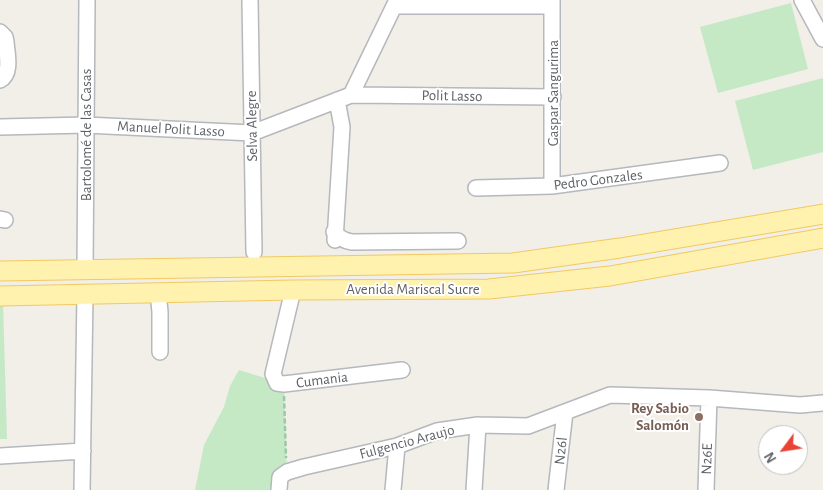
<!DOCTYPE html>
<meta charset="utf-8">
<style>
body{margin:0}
#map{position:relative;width:823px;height:490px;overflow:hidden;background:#f1efe8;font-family:"Alegreya Sans",sans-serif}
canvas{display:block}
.north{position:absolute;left:758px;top:425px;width:50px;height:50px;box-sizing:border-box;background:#fff;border:1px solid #bfc1c3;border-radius:50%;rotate:239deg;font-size:14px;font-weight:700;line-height:20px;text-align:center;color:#5f6368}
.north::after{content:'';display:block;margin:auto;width:18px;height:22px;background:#ea4335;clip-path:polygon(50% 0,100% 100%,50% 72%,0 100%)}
</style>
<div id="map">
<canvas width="823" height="490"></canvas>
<div class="north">N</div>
</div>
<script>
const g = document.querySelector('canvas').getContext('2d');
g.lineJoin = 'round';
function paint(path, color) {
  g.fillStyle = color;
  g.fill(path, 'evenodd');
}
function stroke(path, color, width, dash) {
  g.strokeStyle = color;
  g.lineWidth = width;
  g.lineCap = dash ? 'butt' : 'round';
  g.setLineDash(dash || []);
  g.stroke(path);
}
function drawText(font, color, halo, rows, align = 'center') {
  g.font = font + ' "Alegreya Sans",sans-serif';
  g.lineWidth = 4;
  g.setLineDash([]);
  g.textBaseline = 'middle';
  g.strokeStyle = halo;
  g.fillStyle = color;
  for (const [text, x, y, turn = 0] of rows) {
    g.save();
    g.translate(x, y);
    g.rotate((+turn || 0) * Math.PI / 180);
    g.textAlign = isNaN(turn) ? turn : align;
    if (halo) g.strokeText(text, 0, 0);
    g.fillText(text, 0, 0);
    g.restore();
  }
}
const green = new Path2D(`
 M791 3 808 69 718 93 700 27Z
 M823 78V152L753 170 735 101Z
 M0 303H3L7 439H0Z
 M239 370 284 384 287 472 279 490H195L204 445 224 407 230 386Z`);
const path = new Path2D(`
 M284 396 286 458`);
const minor = new Path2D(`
 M250 0 254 252
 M552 0V186
 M802 0 823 39
 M395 6H552
 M0 32 5 37 6 42C7 54 12 74 0 80
 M351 95 397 0
 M0 127 86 125 252 133 351 95 553 97
 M476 188 552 186 720 163
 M0 219 5 220
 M334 232C339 238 344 241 352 242L458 241
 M335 240 342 127 337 100
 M85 270 87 0
 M293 290 273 374 277 383 284 384 402 370
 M158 292 160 312V352
 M0 456 83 451
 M82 490 85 294
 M279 490 280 477 287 472 304 467 397 446 437 431 478 425 528 426 610 395 709 398 800 405 823 403
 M393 490 397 446
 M474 490 478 425
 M556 490 565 412
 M706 490 709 398`);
const major = new Path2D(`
 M0 271 513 263 620 248 823 214
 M0 296 293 290 489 289 610 276 823 238`);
const markers = [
 [699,417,5,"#8d6e63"]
];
const streetNames = [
 ["Gaspar Sangurima",553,93,-90],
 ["Polit Lasso",452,96,1],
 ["Selva Alegre",252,126,-91],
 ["Manuel Polit Lasso",171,129,3],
 ["Bartolomé de las Casas",86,135,-90],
 ["Pedro Gonzales",598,180,-7],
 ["Avenida Mariscal Sucre",413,289],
 ["Cumania",322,380,-7],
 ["Fulgencio Araujo",407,442,-15],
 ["N26l",561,451,-84],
 ["N26E",707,459,-88]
];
const educationNames = [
 ["Rey Sabio",689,408],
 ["Salomón",689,425]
];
paint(green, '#c5e8c5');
stroke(minor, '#b5b8bc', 18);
stroke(major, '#f2c960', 21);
stroke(path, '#9cc7a9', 2.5, [5, 2.5]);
stroke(minor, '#fff', 15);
stroke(major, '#fff2af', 19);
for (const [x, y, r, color] of markers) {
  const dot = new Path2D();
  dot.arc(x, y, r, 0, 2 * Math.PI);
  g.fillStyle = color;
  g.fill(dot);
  stroke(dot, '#fff', 2);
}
drawText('15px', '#5f6368', '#fff', streetNames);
drawText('bold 15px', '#785e54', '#fff', educationNames, 'right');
</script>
